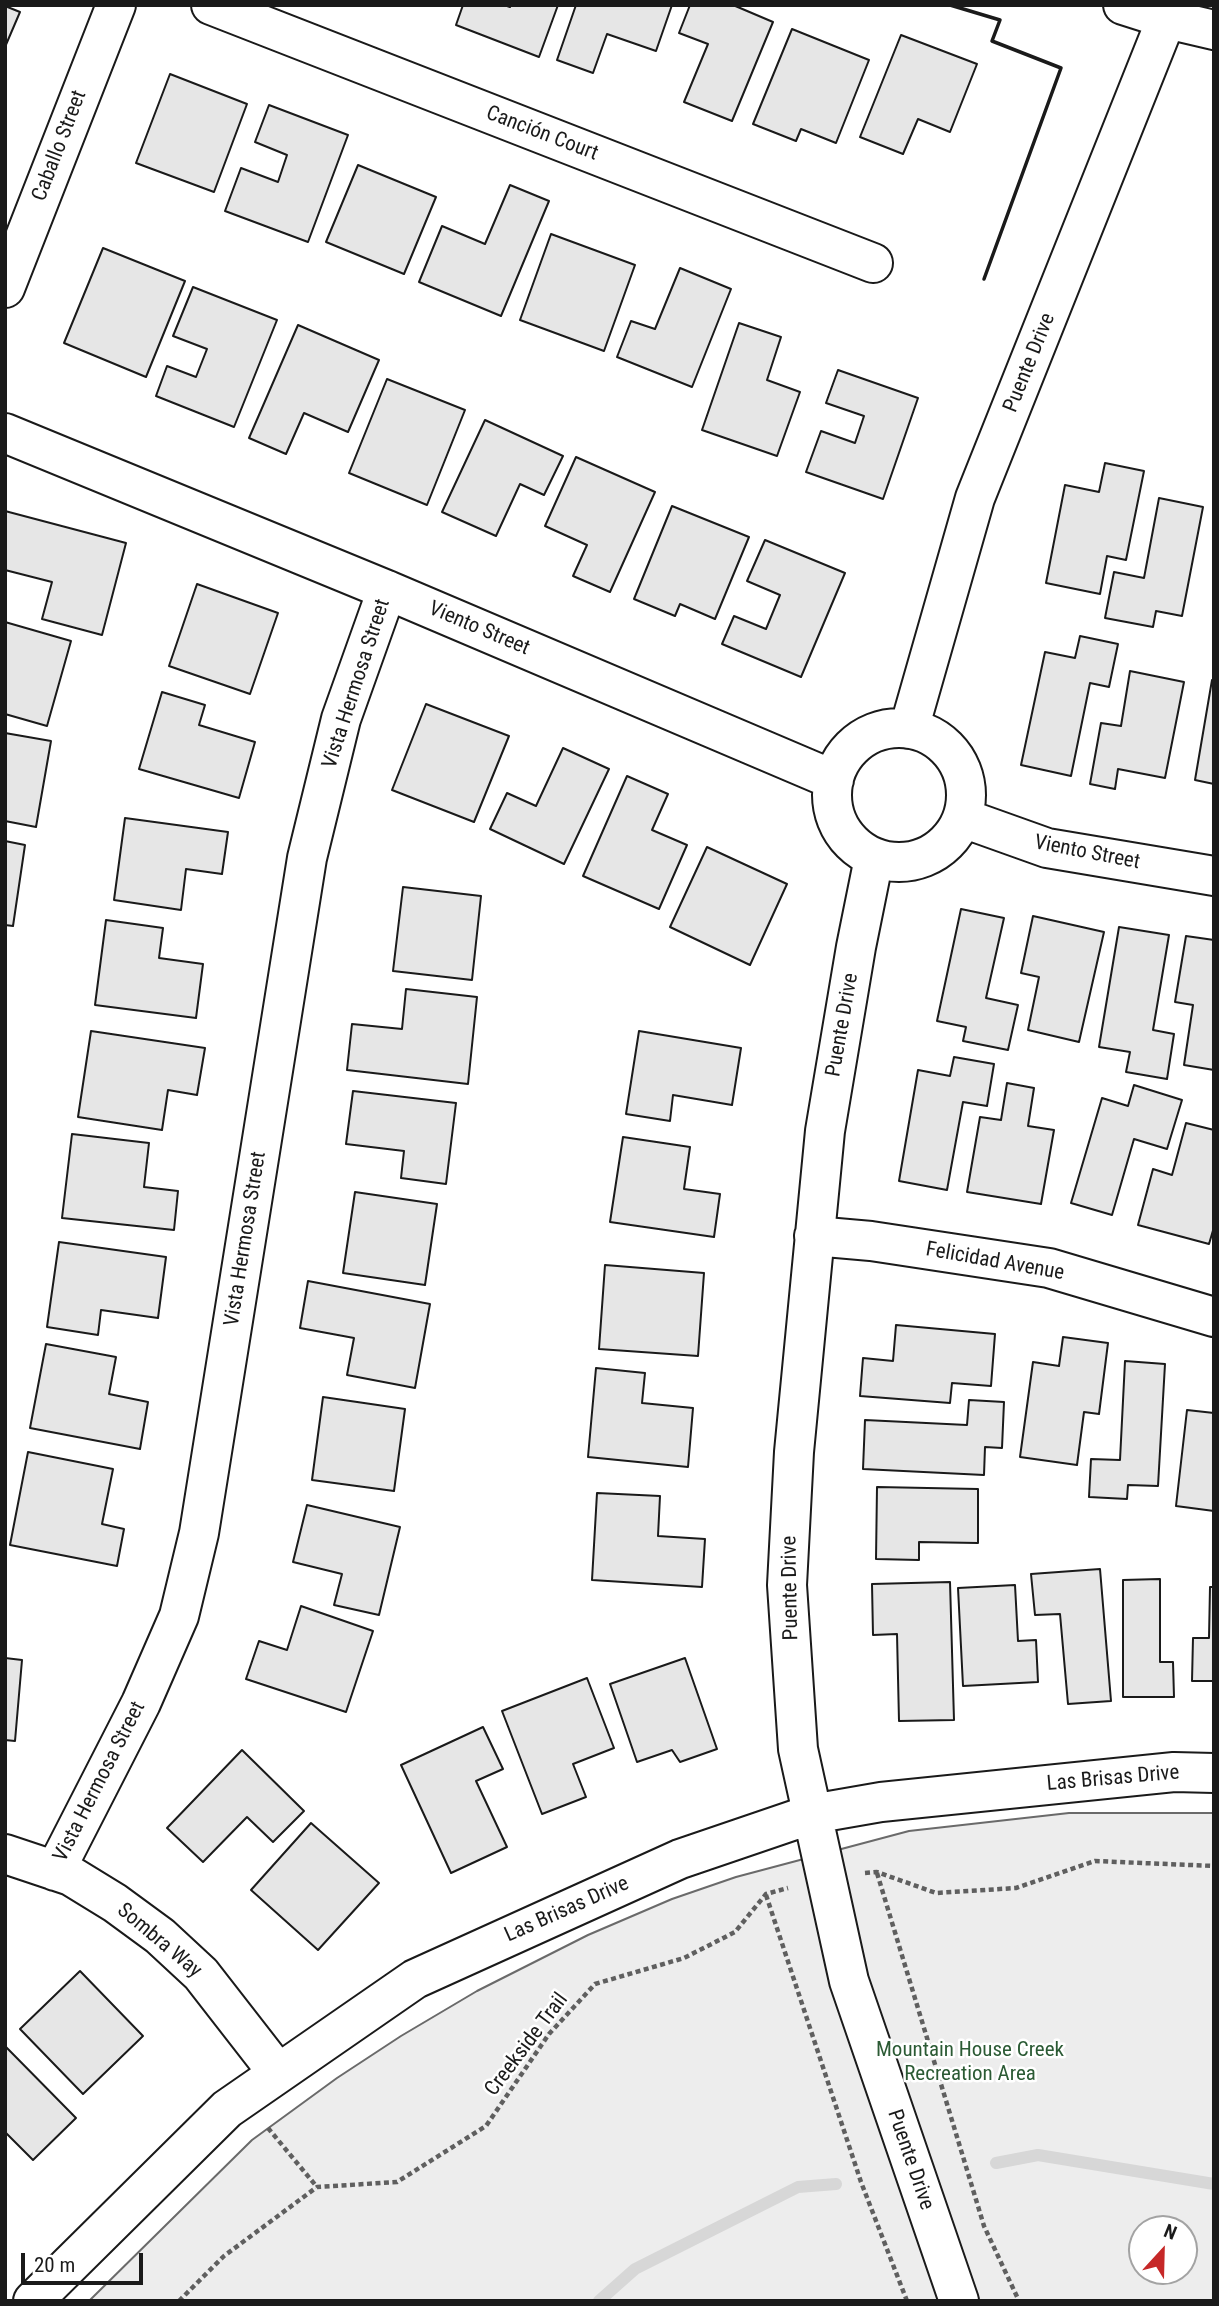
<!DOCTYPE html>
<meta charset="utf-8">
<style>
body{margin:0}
#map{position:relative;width:1219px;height:2306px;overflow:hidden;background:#fff;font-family:"Roboto Condensed",sans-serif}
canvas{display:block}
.frame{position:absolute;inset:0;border:7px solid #1a1a1a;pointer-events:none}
.north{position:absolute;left:1128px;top:2215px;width:70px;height:70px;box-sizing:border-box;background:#fff;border:2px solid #a3a3a3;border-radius:50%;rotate:22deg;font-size:19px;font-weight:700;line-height:28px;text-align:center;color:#1a1a1a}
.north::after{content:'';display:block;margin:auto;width:24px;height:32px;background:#c62828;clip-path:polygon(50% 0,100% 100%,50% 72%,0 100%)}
.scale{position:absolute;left:21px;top:2253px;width:122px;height:32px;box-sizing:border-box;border:4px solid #1a1a1a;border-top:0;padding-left:9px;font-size:21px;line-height:24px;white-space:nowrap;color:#1a1a1a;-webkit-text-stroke:5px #fff;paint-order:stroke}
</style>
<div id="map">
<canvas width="1219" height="2306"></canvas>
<div class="frame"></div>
<div class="north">N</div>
<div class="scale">20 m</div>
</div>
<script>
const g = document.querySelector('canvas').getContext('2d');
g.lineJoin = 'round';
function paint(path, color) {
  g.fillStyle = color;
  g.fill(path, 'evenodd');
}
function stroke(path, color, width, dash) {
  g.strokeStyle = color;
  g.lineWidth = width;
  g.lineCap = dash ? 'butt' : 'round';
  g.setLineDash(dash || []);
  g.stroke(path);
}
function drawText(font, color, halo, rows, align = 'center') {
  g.font = font + ' "Roboto Condensed",sans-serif';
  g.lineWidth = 5;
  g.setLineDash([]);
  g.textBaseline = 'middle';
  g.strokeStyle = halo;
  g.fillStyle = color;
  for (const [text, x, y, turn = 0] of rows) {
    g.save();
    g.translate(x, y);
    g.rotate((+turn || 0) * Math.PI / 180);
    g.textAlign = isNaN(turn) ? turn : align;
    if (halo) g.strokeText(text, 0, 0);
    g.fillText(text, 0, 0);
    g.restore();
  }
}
const built = new Path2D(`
 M1069 1813H1214V2301H89L252 2140 337 2078 401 2036 477 1991 588 1935 672 1899 736 1877 909 1831ZM1142 2229H1184V2271H1142Z`);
const stream = new Path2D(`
 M996 2163 1038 2155 1214 2184
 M599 2301 635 2269 798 2187 836 2184`);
const building = new Path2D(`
 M463 5H504L510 7 511 5H558L539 57 456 25Z
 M576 5H672L656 51 607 34 593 73 557 60Z
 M690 5H733L773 22 732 121 684 102 708 44 679 33Z
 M5 6 20 12 5 47Z
 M792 29 869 60 836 143 801 129 796 141 753 124Z
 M901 35 977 64 950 132 918 119 903 154 860 137Z
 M170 74 247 104 214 192 136 163Z
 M269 105 348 135 308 242 225 211 241 168 278 182 287 155 255 142Z
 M358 165 436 197 404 274 326 242Z
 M510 185 549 201 501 316 419 282 442 226 485 244Z
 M551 234 635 265 604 351 520 320Z
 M103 248 185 281 146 377 64 343Z
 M680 268 731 289 692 387 617 357 631 321 655 329Z
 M193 287 277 320 234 427 156 396 167 366 196 377 207 349 173 336Z
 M739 323 781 337 767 380 800 392 777 456 702 430Z
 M298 325 379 360 348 432 304 413 286 454 249 438Z
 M838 370 918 398 883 499 806 472 821 431 855 443 864 416 826 403Z
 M387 379 465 410 427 505 349 473Z
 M485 420 563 456 544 495 520 484 496 536 442 512Z
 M576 457 655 492 610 592 573 576 587 545 545 526Z
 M1105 463 1144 471 1126 560 1107 556 1100 594 1046 583 1065 485 1099 492Z
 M1159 498 1203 507 1182 616 1156 611 1153 627 1105 618 1114 572 1144 578Z
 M672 506 749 537 715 619 680 604 675 616 634 599Z
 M5 511 126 543 102 635 42 619 52 582 5 570Z
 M765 540 845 573 801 677 722 644 734 616 766 629 780 595 747 581Z
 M197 584 278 613 250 694 169 666Z
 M5 622 71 641 47 726 5 714Z
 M1080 636 1118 644 1109 687 1090 683 1071 776 1021 765 1045 652 1075 658Z
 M1130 671 1184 682 1165 778 1118 769 1115 789 1090 784 1101 723 1121 726Z
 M1212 680 1214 681V784L1195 780Z
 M162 692 205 705 199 725 255 742 239 798 139 769Z
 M426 704 509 736 474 822 392 790Z
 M5 733 51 741 36 827 5 821Z
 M563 748 609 769 564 864 490 829 507 793 536 806Z
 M627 776 668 794 652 830 687 845 659 909 583 876Z
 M125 818 228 832 222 874 186 869 181 910 114 900Z
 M5 841 25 845 13 926 5 925Z
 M707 847 787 884 750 965 670 927Z
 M403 887 481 896 472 980 393 971Z
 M961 909 1004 918 986 998 1018 1005 1008 1050 963 1041 966 1027 937 1021Z
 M1033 916 1104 932 1079 1042 1028 1030 1039 977 1021 973Z
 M106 920 163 928 159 958 203 964 196 1018 95 1005Z
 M1119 927 1169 935 1153 1030 1174 1034 1167 1079 1126 1072 1130 1052 1099 1047Z
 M1186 936 1214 940V1070L1184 1065 1193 1005 1175 1002Z
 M406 989 477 997 468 1084 347 1070 352 1024 402 1029Z
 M91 1031 205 1048 197 1095 168 1090 162 1130 78 1117Z
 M639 1031 741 1048 732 1105 673 1095 670 1121 626 1114Z
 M954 1057 994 1064 987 1106 963 1102 947 1190 899 1181 918 1070 950 1076Z
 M1007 1083 1034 1088 1028 1126 1054 1130 1041 1204 967 1192 980 1117 1001 1120Z
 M1134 1085 1182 1100 1167 1149 1134 1139 1112 1215 1071 1203 1102 1098 1128 1106Z
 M353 1091 456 1103 446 1184 401 1178 404 1151 346 1144Z
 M1186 1123 1214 1130V1227L1209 1244 1138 1225 1153 1169 1172 1175Z
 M72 1134 149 1143 144 1187 178 1191 174 1230 62 1218Z
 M623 1137 690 1147 684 1189 720 1194 714 1237 610 1222Z
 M355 1192 437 1204 425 1285 343 1273Z
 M59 1242 166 1257 158 1318 101 1310 98 1335 47 1327Z
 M605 1265 704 1273 698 1356 599 1349Z
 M308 1281 430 1304 415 1388 347 1375 354 1338 300 1328Z
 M896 1325 995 1334 991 1386 952 1383 950 1403 860 1396 863 1358 893 1361Z
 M1063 1337 1108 1343 1099 1414 1084 1412 1077 1465 1020 1457 1033 1362 1059 1366Z
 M46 1344 116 1357 109 1394 148 1402 140 1449 30 1428Z
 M1125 1361 1165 1364 1158 1486 1128 1485 1127 1499 1089 1497 1091 1459 1120 1460Z
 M596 1368 645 1373 642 1403 693 1408 688 1467 588 1457Z
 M323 1397 405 1409 394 1491 312 1480Z
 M969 1400 1004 1402 1002 1448 985 1447 984 1475 863 1469 865 1420 967 1425Z
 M1187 1410 1214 1413V1511L1176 1506Z
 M28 1452 113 1469 102 1524 124 1529 117 1566 10 1545Z
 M877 1487 978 1489V1543L919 1542V1560L876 1559Z
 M597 1493 660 1496 658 1536 705 1539 702 1587 592 1580Z
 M307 1505 400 1527 379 1615 334 1605 342 1574 293 1562Z
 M1100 1569 1111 1701 1068 1704 1060 1614 1035 1615 1031 1574Z
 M1160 1579V1662H1173L1174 1697H1123V1580Z
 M950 1582 954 1720 899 1721 897 1634 873 1635 872 1584Z
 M1015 1585 1018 1641 1036 1640 1038 1682 963 1686 958 1588Z
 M1210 1587H1214V1681H1192L1193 1638H1209Z
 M301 1606 373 1631 346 1712 246 1679 259 1641 287 1650Z
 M5 1658 22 1660 15 1741 5 1740Z
 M685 1658 717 1749 680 1762 672 1750 637 1762 610 1684Z
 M587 1678 614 1748 573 1764 586 1797 542 1814 502 1711Z
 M483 1727 503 1769 476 1781 507 1847 451 1873 401 1765Z
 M242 1750 304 1811 273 1842 247 1817 203 1862 167 1828Z
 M311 1823 379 1883 318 1950 251 1890Z
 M80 1971 143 2036 83 2094 20 2029Z
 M5 2046 76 2118 33 2160 5 2132Z`);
const path = new Path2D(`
 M865 1873 877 1872 936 1893 1016 1888 1095 1861 1214 1866
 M877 1873 984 2226 1019 2301
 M766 1895 861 2182 907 2301
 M268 2128 317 2187
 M179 2301 224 2256 317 2187 397 2182 486 2126 549 2034 595 1984 684 1958 735 1932 766 1894 788 1888`);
const minor = new Path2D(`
 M211 5 873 263
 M1123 5 1167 19 1214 30
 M5 288 116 5
 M5 433 387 590 834 780
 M832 795a67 67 0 1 1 134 0a67 67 0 1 1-134 0Z
 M909 729 975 498 1172 5
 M963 818 1047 848 1214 876
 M874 858 856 947 825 1131 794 1452 787 1585 798 1749 849 1981 959 2301
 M814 1236 871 1241 1049 1268 1214 1317
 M5 1854 71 1876 115 1903 160 1936 201 1974 278 2073
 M55 1871 141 1703 179 1616 199 1533 307 858 341 719 387 590
 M33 2301 227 2109 415 1979 680 1859 812 1814 881 1802 1174 1772 1214 1773`);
const wall = new Path2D(`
 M950 5 1000 20 992 41 1061 68 984 279`);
const streetNames = [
 ["Canción Court",542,134,21],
 ["Caballo Street",60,146,-69],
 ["Puente Drive",1030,363,-68],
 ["Viento Street",479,629,23],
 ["Vista Hermosa Street",357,684,-72],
 ["Viento Street",1087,853,11],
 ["Puente Drive",843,1025,-80],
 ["Vista Hermosa Street",246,1239,-81],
 ["Felicidad Avenue",995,1262,10],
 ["Puente Drive",791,1588,-91],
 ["Las Brisas Drive",1113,1779,-5],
 ["Vista Hermosa Street",100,1782,-63],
 ["Las Brisas Drive",567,1910,-24],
 ["Sombra Way",159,1941,40],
 ["Creekside Trail",527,2045,-53],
 ["Puente Drive",910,2160,71]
];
const parkNames = [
 ["Mountain House Creek",970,2051],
 ["Recreation Area",970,2075]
];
paint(built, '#ededed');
stroke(built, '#6a6a6a', 2);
stroke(stream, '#d7d7d7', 12);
paint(building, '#e6e6e6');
stroke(building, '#1a1a1a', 2);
stroke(minor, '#1a1a1a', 42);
stroke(path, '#5f5f5f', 4.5, [5, 3.5]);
stroke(minor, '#fff', 38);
stroke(wall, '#1a1a1a', 3.5);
drawText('21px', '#1a1a1a', '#fff', streetNames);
drawText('21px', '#2b5a34', '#fff', parkNames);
</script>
